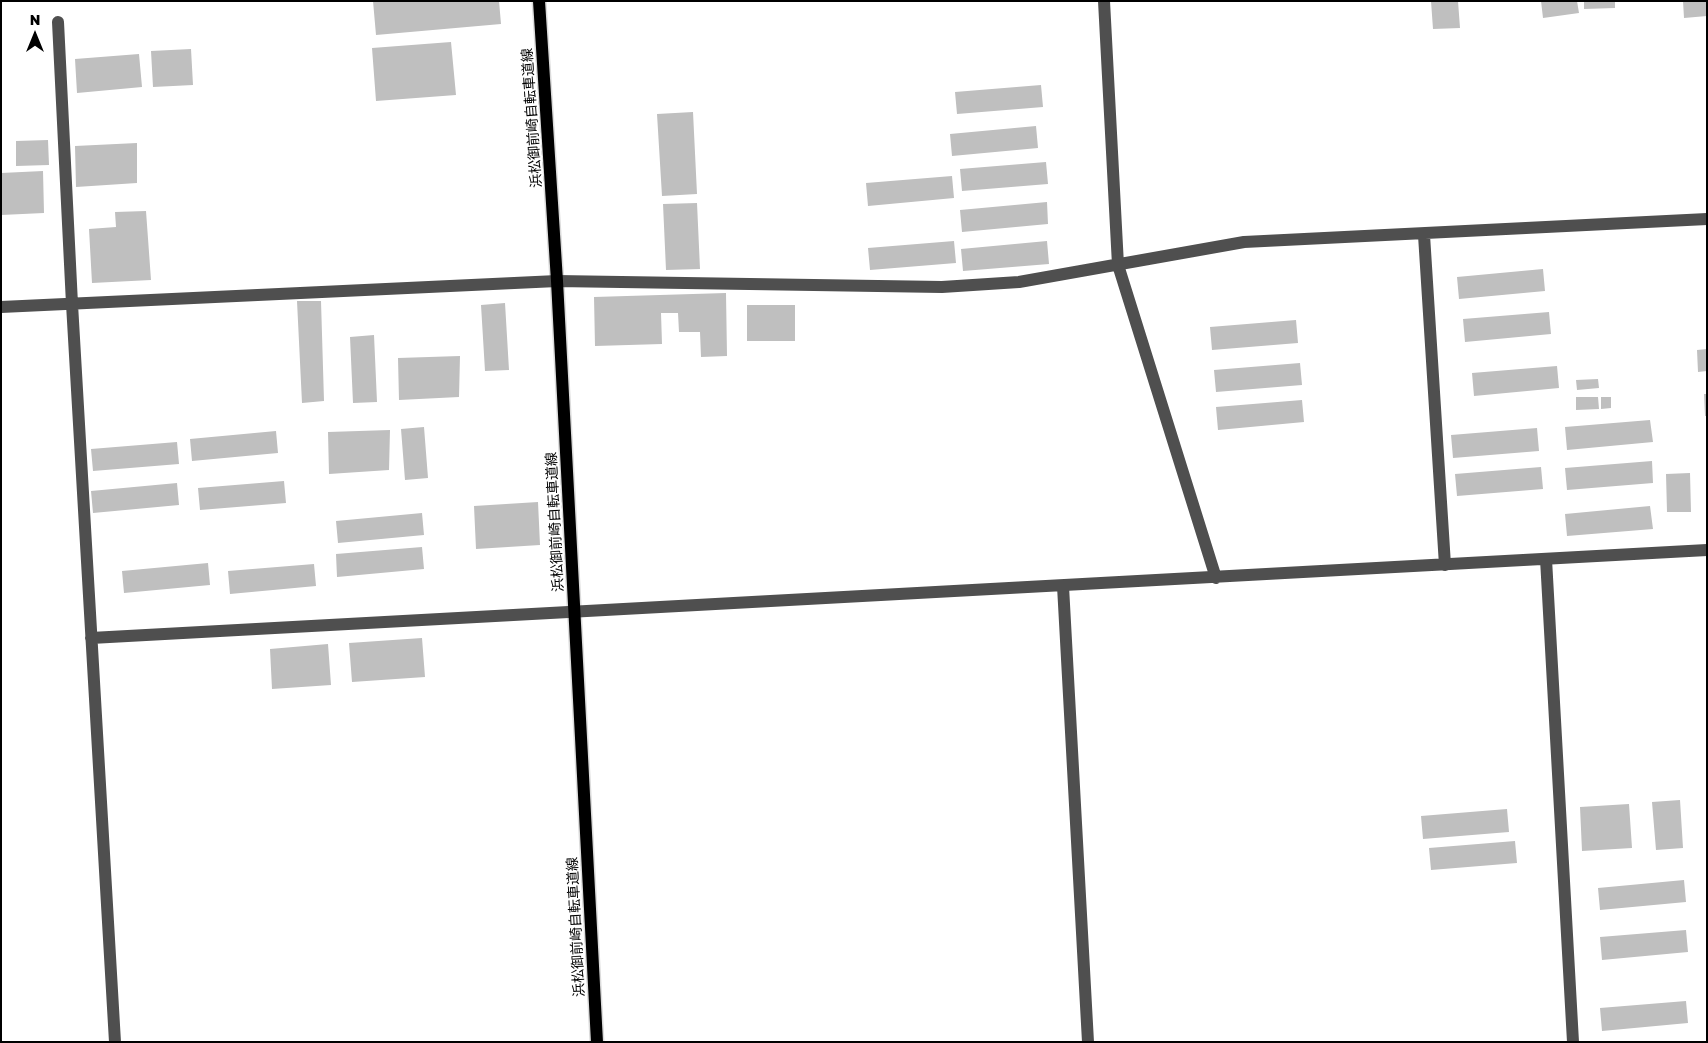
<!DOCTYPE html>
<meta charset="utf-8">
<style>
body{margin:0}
#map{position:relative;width:1708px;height:1043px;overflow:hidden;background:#fff;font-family:"Golos Text",sans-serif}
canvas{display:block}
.frame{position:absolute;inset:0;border:2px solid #000;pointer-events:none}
.north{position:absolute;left:10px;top:10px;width:50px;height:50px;-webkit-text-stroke:4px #fff;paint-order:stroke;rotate:0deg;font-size:14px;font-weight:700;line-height:20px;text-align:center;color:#000}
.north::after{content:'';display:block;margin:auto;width:18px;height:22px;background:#000;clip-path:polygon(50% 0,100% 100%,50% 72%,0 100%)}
</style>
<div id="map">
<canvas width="1708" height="1043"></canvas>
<div class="frame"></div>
<div class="north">N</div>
</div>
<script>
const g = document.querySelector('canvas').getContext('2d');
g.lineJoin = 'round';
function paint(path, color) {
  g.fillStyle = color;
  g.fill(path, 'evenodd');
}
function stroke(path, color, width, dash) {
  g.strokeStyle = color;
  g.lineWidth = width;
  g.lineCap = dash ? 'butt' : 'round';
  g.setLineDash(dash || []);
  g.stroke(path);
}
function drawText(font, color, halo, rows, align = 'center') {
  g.font = font + ' "Golos Text","Noto Sans JP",sans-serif';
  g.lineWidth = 4;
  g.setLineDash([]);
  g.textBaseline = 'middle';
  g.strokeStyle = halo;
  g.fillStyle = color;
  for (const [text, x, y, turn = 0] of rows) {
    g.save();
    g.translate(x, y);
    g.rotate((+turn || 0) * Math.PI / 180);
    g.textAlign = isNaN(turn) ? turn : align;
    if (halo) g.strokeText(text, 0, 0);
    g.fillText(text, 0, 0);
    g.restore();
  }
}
const building = new Path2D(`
 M373 1H499L501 24 376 35Z
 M1431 1H1458L1460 28 1433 29Z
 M1541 1H1577L1579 13 1543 18Z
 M1584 1H1615V8L1584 9Z
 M1683 1H1707V16L1684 18Z
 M451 42 456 95 376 101 372 48Z
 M191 49 193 85 153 87 151 51Z
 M139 54 142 87 77 93 75 59Z
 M1041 85 1043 107 957 114 955 92Z
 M693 112 697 194 662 196 657 114Z
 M1036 126 1038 148 952 156 950 134Z
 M48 140 49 165 16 166V141Z
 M137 143V183L76 187 75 146Z
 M1046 162 1048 184 962 191 960 169Z
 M43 171 44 213 1 215V173Z
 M952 176 954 198 868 206 866 183Z
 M1047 202 1048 224 962 232 960 210Z
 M697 203 700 269 666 270 663 204Z
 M146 211 151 280 92 283 89 229 116 227 115 212Z
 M954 241 956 263 870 270 868 248Z
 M1047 241 1049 264 963 271 961 249Z
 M1543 269 1545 291 1459 299 1457 277Z
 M726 293 727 356 701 357 700 332H679L678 313H661L662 344 595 346 594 297Z
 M297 301H321L324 401 302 403Z
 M505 303 509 370 485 371 481 305Z
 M747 305H795V341H747Z
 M1549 312 1551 334 1465 342 1463 319Z
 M1296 320 1298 343 1212 350 1210 327Z
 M374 335 377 402 353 403 350 337Z
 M1707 349V371L1698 372 1697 350Z
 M460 356 459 397 399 400 398 358Z
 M1300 363 1302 385 1216 392 1214 370Z
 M1557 366 1559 388 1474 396 1472 373Z
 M1598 379 1599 388 1577 390 1576 380Z
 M1704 394H1707V416H1705Z
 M1576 397H1598L1599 409 1576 410Z
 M1601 397H1611V408L1601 409Z
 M1302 400 1304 422 1218 430 1216 407Z
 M1650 420 1653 442 1567 450 1565 427Z
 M424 427 428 478 405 480 401 429Z
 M1537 428 1539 451 1453 458 1451 435Z
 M390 430 389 470 329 474 328 432Z
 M276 431 278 453 192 461 190 439Z
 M177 442 179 464 93 471 91 449Z
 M1652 461 1653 483 1567 490 1565 468Z
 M1541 467 1543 489 1457 496 1455 474Z
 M1690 473 1691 512H1667L1666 474Z
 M284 481 286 503 200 510 198 488Z
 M177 483 179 505 93 513 91 491Z
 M538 502 540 545 476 549 474 506Z
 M1650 506 1653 529 1567 536 1565 514Z
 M422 513 424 535 338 543 336 521Z
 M422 547 424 569 337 577 336 554Z
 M208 563 210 585 124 593 122 571Z
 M314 564 316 586 230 594 228 571Z
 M422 638 425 677 352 682 349 643Z
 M328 644 331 685 272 689 270 649Z
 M1680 800 1683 848 1656 850 1652 802Z
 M1629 804 1632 848 1582 851 1580 807Z
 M1507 809 1509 832 1423 839 1421 816Z
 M1515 841 1517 863 1431 870 1429 848Z
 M1684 880 1686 902 1600 910 1598 888Z
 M1686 930 1688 952 1602 960 1600 937Z
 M1686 1001 1688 1023 1602 1031 1600 1008Z`);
const minor = new Path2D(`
 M1104 1 1118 265 1216 578
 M58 22 72 304 115 1042
 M1424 235 1445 565
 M1 307 557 281 942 287 1019 282 1244 242 1707 219
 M1546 559 1573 1042
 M1063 586 1088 1042
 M91 638 1707 550`);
const major = new Path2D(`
 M539 1 557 281 597 1042`);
const streetNames = [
 ["浜松御前崎自転車道線",532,118,-94],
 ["浜松御前崎自転車道線",555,522,-93],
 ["浜松御前崎自転車道線",576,927,-93]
];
paint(building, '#bfbfbf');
stroke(major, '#dbdbdb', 15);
stroke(minor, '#4f4f4f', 12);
stroke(major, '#000', 12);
drawText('14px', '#000', '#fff', streetNames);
</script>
